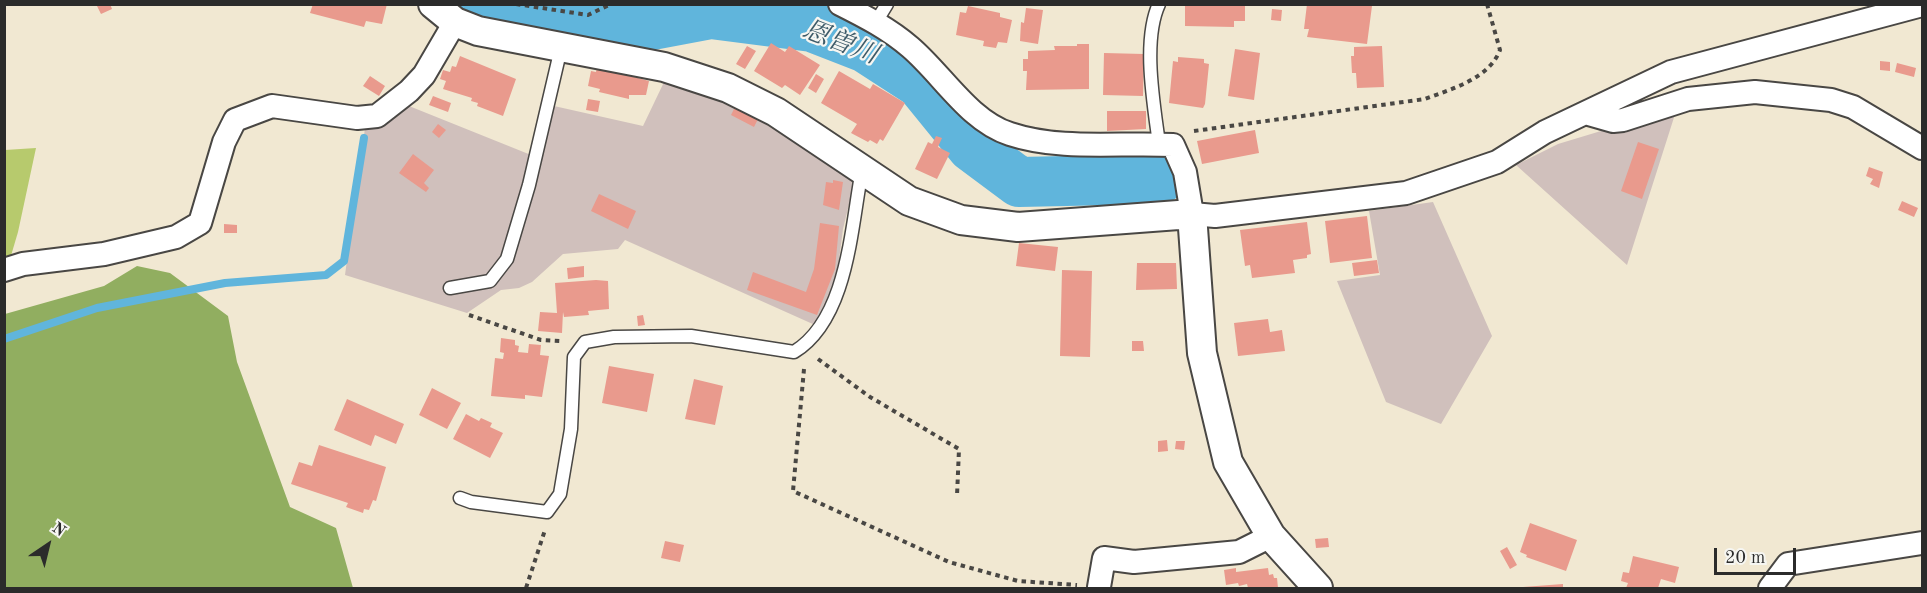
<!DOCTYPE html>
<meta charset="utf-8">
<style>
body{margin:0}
#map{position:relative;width:1927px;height:593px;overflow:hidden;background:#f1e8d2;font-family:"Old Standard TT",serif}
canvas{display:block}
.frame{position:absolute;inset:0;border:6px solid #2b2b2b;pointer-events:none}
.north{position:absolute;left:18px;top:515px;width:60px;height:60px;-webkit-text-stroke:4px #f6f6f2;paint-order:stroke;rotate:35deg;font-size:16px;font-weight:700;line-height:24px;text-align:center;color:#2b2b2b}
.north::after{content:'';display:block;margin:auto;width:21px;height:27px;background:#2b2b2b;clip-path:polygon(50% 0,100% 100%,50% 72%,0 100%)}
.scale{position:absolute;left:1714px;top:548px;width:82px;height:27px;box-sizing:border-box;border:3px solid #2b2b2b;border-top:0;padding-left:8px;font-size:18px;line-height:21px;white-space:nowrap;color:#2b2b2b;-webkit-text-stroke:4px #f6f6f2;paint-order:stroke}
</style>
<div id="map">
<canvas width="1927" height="593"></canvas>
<div class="frame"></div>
<div class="north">N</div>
<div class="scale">20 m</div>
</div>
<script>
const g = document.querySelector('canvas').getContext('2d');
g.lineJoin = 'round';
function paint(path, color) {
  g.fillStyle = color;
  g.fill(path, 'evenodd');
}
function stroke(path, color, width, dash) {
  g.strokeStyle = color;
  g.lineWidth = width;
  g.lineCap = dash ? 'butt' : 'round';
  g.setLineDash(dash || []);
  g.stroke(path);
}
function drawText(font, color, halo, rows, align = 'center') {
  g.font = font + ' "Old Standard TT","Noto Serif JP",serif';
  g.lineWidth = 4.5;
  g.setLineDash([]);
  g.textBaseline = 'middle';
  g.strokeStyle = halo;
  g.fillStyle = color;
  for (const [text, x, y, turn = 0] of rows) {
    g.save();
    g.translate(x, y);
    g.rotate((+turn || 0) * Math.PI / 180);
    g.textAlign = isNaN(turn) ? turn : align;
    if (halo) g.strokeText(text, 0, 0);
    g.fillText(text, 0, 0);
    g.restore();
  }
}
const industrial = new Path2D(`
 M665 80 749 109 855 180 843 229 835 291 815 325 625 240 618 249 563 254 532 282 519 288 501 290 467 313 345 275 365 128 380 127 409 106 541 159 554 106 643 126Z
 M1677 108 1627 265 1516 165 1558 144Z
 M1433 202 1492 336 1441 424 1386 402 1337 281 1380 275 1369 211Z`);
const green = new Path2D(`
 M36 148 18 232 5 276V150Z`);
const forest = new Path2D(`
 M137 266 170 273 228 316 237 362 290 507 336 528 353 588H5V314L104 286Z`);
const stream = new Path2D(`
 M4 339 97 308 225 283 326 275 344 261 364 138`);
const river = new Path2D(`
 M477 4 537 20 626 30 711 14 812 27 866 48 920 83 972 147 1019 182 1160 179`);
const building = new Path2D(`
 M96 4H110L112 9 101 14Z
 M313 4H387L382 24 366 21 364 27 310 13Z
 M1185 4H1245V21H1234V27L1185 26Z
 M1307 4 1372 6 1367 44 1307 37 1309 29H1304Z
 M968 6 1000 13V17L1012 20 1007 43 998 42 996 48 983 46 984 41 956 35 960 12 966 13Z
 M1026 8 1043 10 1038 44 1020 41 1021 22 1024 23Z
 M1272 9 1282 10 1281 21 1271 20Z
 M771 43 785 52 789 46 820 65 800 95 785 85 782 88 754 71Z
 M1077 44H1089V89L1026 90 1027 71H1023V59H1028V51L1055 50 1054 46H1077Z
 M747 46 756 51 745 69 736 64Z
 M1382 46 1384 87 1357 88 1356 73H1352L1351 56H1354V47Z
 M1235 49 1260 53 1254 100 1228 96Z
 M1104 53 1144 54 1143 96 1103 95Z
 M460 56 516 79 503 116 477 106 478 103 471 101 472 98 443 89 446 81 440 79 443 70 450 72 452 66 456 67Z
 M1178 57 1204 59V63L1209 64 1205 104 1203 108 1169 103 1173 61 1178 62Z
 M1880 61 1890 62V71L1880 70Z
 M1897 63 1916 68 1914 77 1895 72Z
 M597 67 649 81 646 95H629V99L599 92 600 89 588 86 591 71 596 72Z
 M839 71 870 89 873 84 905 103 883 141 880 139 877 144 870 140 868 142 851 133 857 124 821 103Z
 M816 74 824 79 816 93 808 88Z
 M370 76 385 86 379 96 363 86Z
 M433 96 451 103 448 112 429 105Z
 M588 99 600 101 598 112 586 110Z
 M736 105 759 117 754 127 731 115Z
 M1107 111H1146V129L1107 131Z
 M438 124 446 130 439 138 432 132Z
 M1255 130 1259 153 1202 164 1197 141Z
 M936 136 942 138 938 147 950 153 937 179 915 169 928 142 932 144Z
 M1638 142 1659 149 1642 199 1621 191Z
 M413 154 434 170 424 183 429 188 426 192 399 173Z
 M1869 167 1883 172 1879 188 1870 184 1873 179 1866 176Z
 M833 180 843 182 839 210 823 205 826 182 833 183Z
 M599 194 636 211 628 229 591 211Z
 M1902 201 1918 208 1914 217 1898 210Z
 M1367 216 1372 258 1330 263 1325 221Z
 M1307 222 1311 254 1307 255V258L1293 260 1295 273 1252 278 1250 265 1245 266 1240 230Z
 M820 223 839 226 835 269 817 315 747 290 753 272 806 292 814 269Z
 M224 224 237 225V233H224Z
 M1019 243 1058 247 1055 271 1016 266Z
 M1377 260 1379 273 1354 276 1352 263Z
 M1137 263H1176L1177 289 1136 290Z
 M584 266V277L568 279 567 268Z
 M1062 270 1092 271 1090 357 1060 356Z
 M596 280 608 281 609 309 588 311 589 315 564 317 563 312 562 333 538 331 540 312 557 313 555 283Z
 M643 315 645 325 638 326 637 316Z
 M1268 319 1270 332 1282 330 1285 351 1238 356 1234 323Z
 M501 338 515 340V345L519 346 518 352 528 353 529 344 541 345 540 355 549 356 542 397 525 395V399L491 396 495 358 503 359 504 353 500 352Z
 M1132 341H1143L1144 351H1132Z
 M609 366 654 374 647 412 602 403Z
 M694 379 723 386 715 425 685 419Z
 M432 388 461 403 447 429 419 415Z
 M347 399 404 424 396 444 375 435 371 446 334 430Z
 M466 414 479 421 481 418 492 423 490 427 503 433 490 458 453 439Z
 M1167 440 1168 451 1158 452V441Z
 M1176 441H1185L1184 450 1175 449Z
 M319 445 386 467 376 501 373 500 369 510 364 509 363 513 346 507 348 503 291 484 299 462 312 466Z
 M1530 523 1577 540 1566 571 1526 557 1527 555 1520 552Z
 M1328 538 1329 547 1316 548 1315 539Z
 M665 541 684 545 680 562 661 558Z
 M1507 547 1517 565 1510 569 1500 551Z
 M1633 556 1679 567 1675 583 1661 579 1658 588H1626L1628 583 1621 581 1623 572 1629 573Z
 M1236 568V572L1268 568 1269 575 1273 574 1274 578H1277L1278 588H1248L1247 584 1239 586 1238 583 1226 585 1224 570Z
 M1563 584V588H1523V587Z`);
const path = new Path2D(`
 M516 4 588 15 611 4
 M1194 131 1425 99C1451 89 1489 79 1500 50L1487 4
 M469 315 541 340 560 341
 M818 359 870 397 959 449 957 496
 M804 369 793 491 949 562 1018 581 1077 585
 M526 588 545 530`);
const service = new Path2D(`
 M876 22 887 4
 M1159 144C1154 105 1142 41 1159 4
 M450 288 490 281 507 259 529 185 561 48
 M460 498 471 502 547 512 560 494 571 429 574 357 585 342 614 337 691 336 794 352C848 319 851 227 862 170`);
const minor = new Path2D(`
 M840 4C866 17 889 29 910 47 942 74 969 121 1010 134 1061 151 1120 142 1173 145L1185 172 1192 214 1215 216 1406 193 1497 162 1545 132 1671 72 1922 5
 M1585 113 1613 121 1623 120 1688 99 1755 92 1831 100 1853 107 1922 148
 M4 270 23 264 104 254 176 237 200 223 224 142 235 120 272 106 357 118 377 116 409 91 424 75 455 22
 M1099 587 1104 558 1134 562 1239 552 1271 536
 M1770 588 1788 564 1922 543`);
const tertiary = new Path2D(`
 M433 4 455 22 478 31 664 67 728 88 776 112 909 201 961 220 1018 227 1192 214 1202 353 1228 462 1271 536 1318 588`);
const waterNames = [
 ["恩曽川",840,43,21]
];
paint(industrial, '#d0c0bc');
paint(green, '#b7ca6d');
paint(forest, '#91ae60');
stroke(stream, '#60b5dc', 8);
stroke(river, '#60b5dc', 50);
paint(building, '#e99a8d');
stroke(service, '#494744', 15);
stroke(minor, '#494744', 26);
stroke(tertiary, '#494744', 32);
stroke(path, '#494744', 4, [4.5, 4.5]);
stroke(service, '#fff', 12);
stroke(minor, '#fff', 22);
stroke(tertiary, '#fff', 28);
drawText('italic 26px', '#3e5b69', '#f6f6f2', waterNames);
</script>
